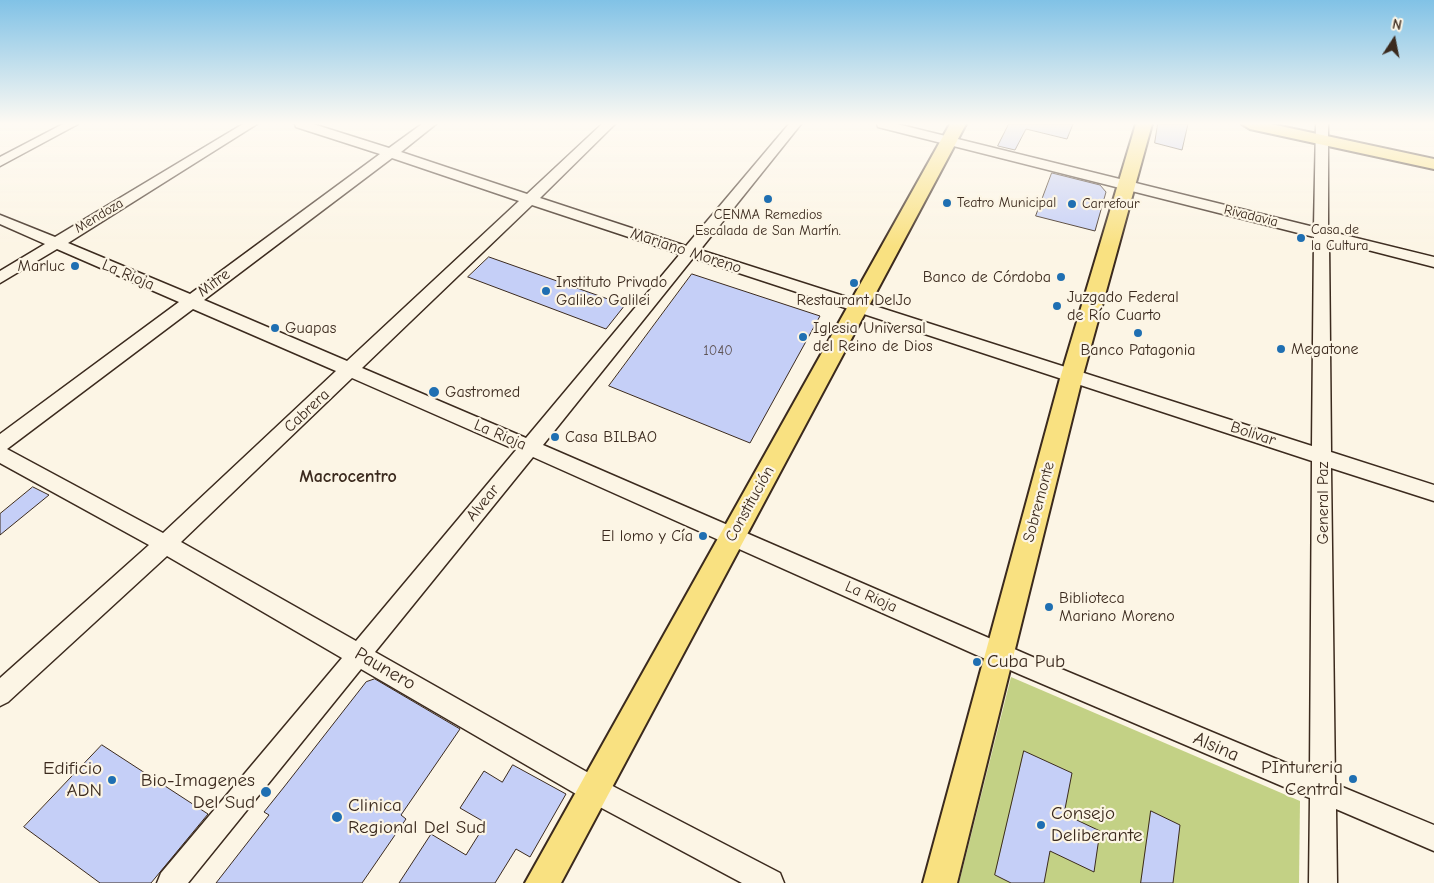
<!DOCTYPE html>
<meta charset="utf-8">
<style>
body{margin:0}
#map{position:relative;width:1434px;height:883px;overflow:hidden;background:#fcf5e5;font-family:"Comic Neue",sans-serif}
canvas{display:block}
.north{position:absolute;left:1369px;top:15px;width:50px;height:50px;-webkit-text-stroke:4px #fcf5e5;paint-order:stroke;rotate:11deg;font-size:14px;font-weight:700;line-height:20px;text-align:center;color:#3b2a1e}
.north::after{content:'';display:block;margin:auto;width:18px;height:22px;background:#3b2a1e;clip-path:polygon(50% 0,100% 100%,50% 72%,0 100%)}
</style>
<div id="map">
<canvas width="1434" height="883"></canvas>
<div class="north">N</div>
</div>
<script>
const g = document.querySelector('canvas').getContext('2d');
g.lineJoin = 'round';
function paint(path, color) {
  g.fillStyle = color;
  g.fill(path, 'evenodd');
}
function stroke(path, color, width, dash) {
  g.strokeStyle = color;
  g.lineWidth = width;
  g.lineCap = dash ? 'butt' : 'round';
  g.setLineDash(dash || []);
  g.stroke(path);
}
function drawText(font, color, halo, rows, align = 'center') {
  g.font = font + ' "Comic Neue",sans-serif';
  g.lineWidth = 4.5;
  g.setLineDash([]);
  g.textBaseline = 'middle';
  g.strokeStyle = halo;
  g.fillStyle = color;
  for (const [text, x, y, turn = 0] of rows) {
    g.save();
    g.translate(x, y);
    g.rotate((+turn || 0) * Math.PI / 180);
    g.textAlign = isNaN(turn) ? turn : align;
    if (halo) g.strokeText(text, 0, 0);
    g.fillText(text, 0, 0);
    g.restore();
  }
}
const green = new Path2D(`
 M1011 677 1300 801 1299 883H959Z`);
const building = new Path2D(`
 M1009 124H1073L1067 139 1026 129 1015 150 998 146Z
 M1158 124H1188L1182 150 1155 143Z
 M1052 173 1100 185 1106 192 1095 231 1036 216Z
 M489 257 625 305 606 329 468 277Z
 M692 274 820 316 750 443 609 386Z
 M33 487 49 495 0 535V514Z
 M375 679 460 729 401 815 406 819 362 883H216L269 815 264 812 284 787 366 682Z
 M102 745 208 814 151 883H100L24 827Z
 M1024 751 1072 773 1064 814 1100 831 1094 872 1050 851 1044 883H1011L995 875Z
 M513 765 566 794 530 857 516 849 495 883H399L431 834 466 855 486 823 460 808 484 771 502 782Z
 M1151 811 1180 825 1173 883H1141Z`);
const minor = new Path2D(`
 M63 124H78L0 166V157Z
 M243 124H257L68 243 190 294 380 154 296 127 295 124H313L389 148 422 124H436L401 152 527 194 602 124H615L540 198 686 246 789 124H801L700 250 1312 446 1314 237 878 127 877 124H897L1314 227 1316 124H1328V231L1434 257V267L1329 240 1331 452 1434 485V501L1331 468 1335 784 1434 825V851L1336 809 1337 883H1309L1310 798 1019 674 533 457 375 652 601 780 780 873 784 883H742L583 798 361 669 188 883H157L161 873 342 658 167 556 8 702 0 706V678L149 545 0 463V434L179 302 57 249 0 283V271L45 244 0 224V215L55 237ZM392 158 519 201 347 361 204 300ZM532 205 680 254 526 438 362 368ZM693 258 1312 461 1310 773 1035 658 543 445ZM193 309 336 371 163 533 7 449ZM352 378 516 450 356 641 181 542Z`);
const major = new Path2D(`
 M950 124H966L561 883H525Z
 M1136 124H1152L1083 375 957 883H923L1061 375Z
 M1242 124H1271L1434 159V169L1250 129Z`);
const markers = [
 [768,199,5,"#1f6fb2"],
 [947,203,5,"#1f6fb2"],
 [1072,204,5,"#1f6fb2"],
 [1301,238,5,"#1f6fb2"],
 [75,266,5,"#1f6fb2"],
 [1061,277,5,"#1f6fb2"],
 [854,283,5,"#1f6fb2"],
 [546,291,5,"#1f6fb2"],
 [1057,306,5,"#1f6fb2"],
 [275,328,5,"#1f6fb2"],
 [1138,333,5,"#1f6fb2"],
 [803,337,5,"#1f6fb2"],
 [1281,349,5,"#1f6fb2"],
 [434,392,6,"#1f6fb2"],
 [555,437,5,"#1f6fb2"],
 [703,536,5,"#1f6fb2"],
 [1049,607,5,"#1f6fb2"],
 [977,662,5,"#1f6fb2"],
 [1353,779,5,"#1f6fb2"],
 [112,780,5,"#1f6fb2"],
 [266,792,6,"#1f6fb2"],
 [337,817,6,"#1f6fb2"],
 [1041,825,5,"#1f6fb2"]
];
const farPoinames = [
 ["Teatro Municipal",957,203],
 ["Carrefour",1082,204],
 ["CENMA Remedios",768,215,"center"],
 ["Escalada de San Martín.",768,231,"center"],
 ["Casa de",1311,230],
 ["la Cultura",1311,246]
];
const farStreetnames = [
 ["Mendoza",99,216,-31],
 ["Rivadavia",1251,216,14]
];
const numberNames = [
 ["1040",718,351]
];
const streetNames = [
 ["Mariano Moreno",686,251,18],
 ["La Rioja",128,275,23],
 ["Mitre",214,283,-36],
 ["Cabrera",307,411,-43],
 ["Bolivar",1253,434,18],
 ["La Rioja",500,435,23],
 ["Sobremonte",1039,502,-75],
 ["Alvear",483,503,-51],
 ["General Paz",1323,503,-90],
 ["Constitución",750,504,-61],
 ["La Rioja",871,597,24]
];
const poiNames = [
 ["Marluc",65,266,"right"],
 ["Banco de Córdoba",1051,277,"right"],
 ["Instituto Privado",556,282],
 ["Galileo Galilei",556,300],
 ["Juzgado Federal",1067,297],
 ["de Río Cuarto",1067,315],
 ["Restaurant DelJo",854,300,"center"],
 ["Guapas",285,328],
 ["Iglesia Universal",813,328],
 ["del Reino de Dios",813,346],
 ["Megatone",1291,349],
 ["Banco Patagonia",1138,350,"center"],
 ["Gastromed",445,392],
 ["Casa BILBAO",565,437],
 ["El lomo y Cía",693,536,"right"],
 ["Biblioteca",1059,598],
 ["Mariano Moreno",1059,616]
];
const neighbourhoodNames = [
 ["Macrocentro",348,477]
];
const nearPoinames = [
 ["Cuba Pub",987,662],
 ["PIntureria",1343,768,"right"],
 ["Central",1343,790,"right"],
 ["Edificio",102,769,"right"],
 ["ADN",102,791,"right"],
 ["Bio-Imagenes",255,781,"right"],
 ["Del Sud",255,803,"right"],
 ["Clinica",348,806],
 ["Regional Del Sud",348,828],
 ["Consejo",1051,814],
 ["Deliberante",1051,836]
];
const nearStreetnames = [
 ["Paunero",385,669,30],
 ["Alsina",1216,747,23]
];
paint(green, '#c3d185');
paint(building, '#c5cff7');
stroke(building, '#3b2a1e', 1);
stroke(minor, '#3b2a1e', 3);
stroke(major, '#3b2a1e', 4);
paint(minor, '#fcf5e5');
paint(major, '#f9e181');
const sky = g.createLinearGradient(0, 0, 0, 247);
sky.addColorStop(0, '#81c2e6');
sky.addColorStop(0.5, '#fefaf3');
sky.addColorStop(1, '#fefaf300');
g.fillStyle = sky;
g.fillRect(0, 0, 1434, 247);
for (const [x, y, r, color] of markers) {
  const dot = new Path2D();
  dot.arc(x, y, r, 0, 2 * Math.PI);
  g.fillStyle = color;
  g.fill(dot);
  stroke(dot, '#fcf5e5', 2);
}
drawText('14px', '#3b2a1e', '#fcf5e5', farPoinames, 'left');
drawText('14px', '#3b2a1e', '#fcf5e5', farStreetnames);
drawText('14px', '#5e5354', null, numberNames);
drawText('16px', '#3b2a1e', '#fcf5e5', streetNames);
drawText('16px', '#3b2a1e', '#fcf5e5', poiNames, 'left');
drawText('bold 18px', '#3b2a1e', '#fcf5e5', neighbourhoodNames);
drawText('19px', '#3b2a1e', '#fcf5e5', nearPoinames, 'left');
drawText('19px', '#3b2a1e', '#fcf5e5', nearStreetnames);
</script>
